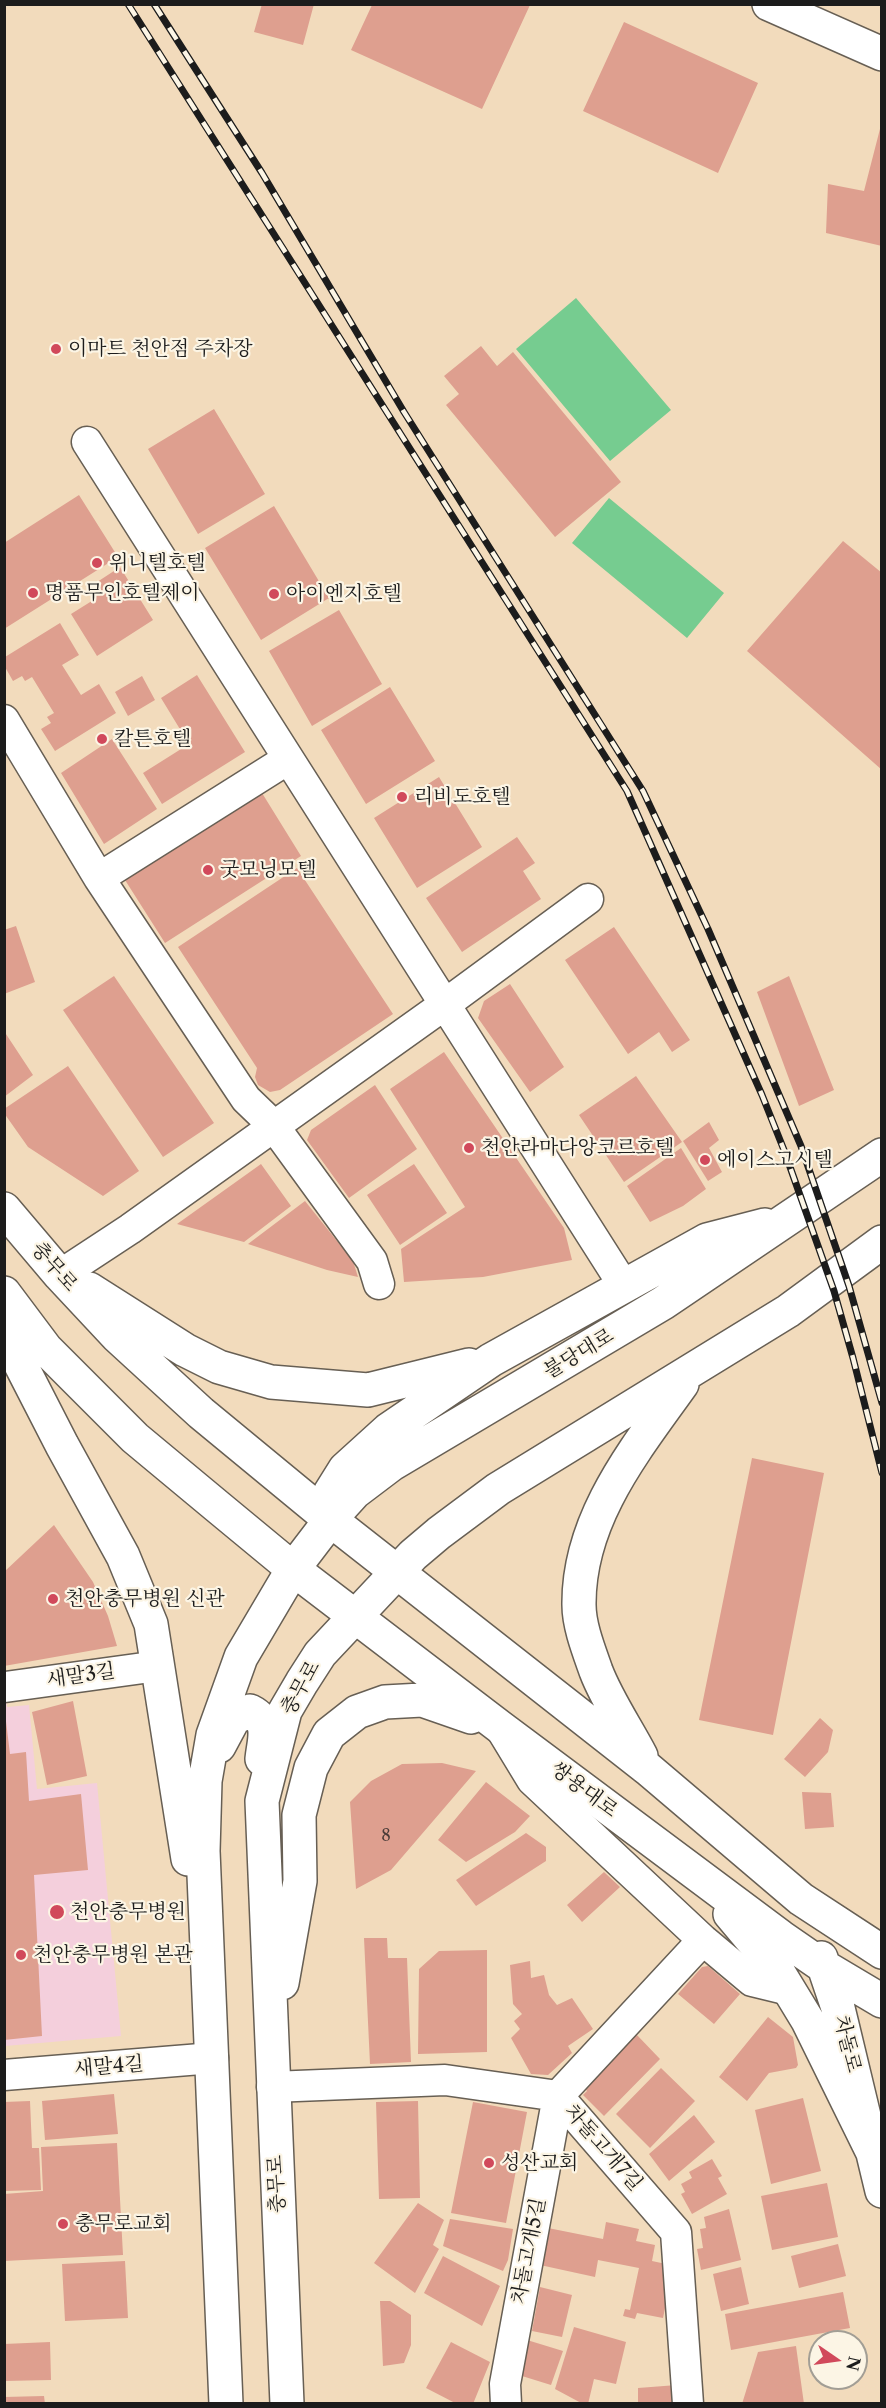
<!DOCTYPE html>
<meta charset="utf-8">
<style>
body{margin:0}
#map{position:relative;width:886px;height:2408px;overflow:hidden;background:#f2dbbc;font-family:"Libre Caslon Text",serif}
canvas{display:block}
.frame{position:absolute;inset:0;border:6px solid #1c1c1c;pointer-events:none}
.north{position:absolute;left:808px;top:2330px;width:60px;height:60px;box-sizing:border-box;background:#fcf5e5;border:2px solid #a29e95;border-radius:50%;rotate:103deg;font-size:16px;font-weight:700;line-height:24px;text-align:center;color:#1c1c1c}
.north::after{content:'';display:block;margin:auto;width:21px;height:27px;background:#d1495b;clip-path:polygon(50% 0,100% 100%,50% 72%,0 100%)}
</style>
<div id="map">
<canvas width="886" height="2408"></canvas>
<div class="frame"></div>
<div class="north">N</div>
</div>
<script>
const g = document.querySelector('canvas').getContext('2d');
g.lineJoin = 'round';
function paint(path, color) {
  g.fillStyle = color;
  g.fill(path, 'evenodd');
}
function stroke(path, color, width, dash) {
  g.strokeStyle = color;
  g.lineWidth = width;
  g.lineCap = dash ? 'butt' : 'round';
  g.setLineDash(dash || []);
  g.stroke(path);
}
function drawText(font, color, halo, rows, align = 'center') {
  g.font = font + ' "Libre Caslon Text","Noto Serif KR",serif';
  g.lineWidth = 4.5;
  g.setLineDash([]);
  g.textBaseline = 'middle';
  g.strokeStyle = halo;
  g.fillStyle = color;
  for (const [text, x, y, turn = 0] of rows) {
    g.save();
    g.translate(x, y);
    g.rotate((+turn || 0) * Math.PI / 180);
    g.textAlign = isNaN(turn) ? turn : align;
    if (halo) g.strokeText(text, 0, 0);
    g.fillText(text, 0, 0);
    g.restore();
  }
}
const built = new Path2D(`
 M4 1675 7 1707 29 1705 37 1789 97 1783 121 2036 5 2046Z`);
const green = new Path2D(`
 M576 298 671 410 610 461 516 349Z
 M609 498 724 593 687 638 572 543Z`);
const building = new Path2D(`
 M262 4H314L303 45 254 32Z
 M372 5H530L482 109 351 50Z
 M624 22 758 83 718 173 583 111Z
 M881 125 882 246 826 233 828 184 864 191Z
 M481 346 497 366 513 352 621 482 555 537 446 405 459 394 444 376Z
 M214 409 265 494 198 534 148 449Z
 M79 495 118 557 4 629V543Z
 M274 506 329 598 261 640 205 548Z
 M843 541 882 573V770L747 651Z
 M120 567 153 620 97 656 71 614 95 599 88 588Z
 M339 610 382 684 312 726 269 651Z
 M60 623 79 655 62 665 81 695 99 684 116 713 55 751 41 729 51 723 47 717 54 713 32 677 25 681 22 676 13 681 5 667V657Z
 M197 675 245 752 162 804 143 773 189 744 161 698Z
 M142 676 155 700 128 716 115 692Z
 M390 687 435 761 366 804 321 730Z
 M112 739 157 809 104 844 61 773Z
 M439 777 482 847 417 888 374 818Z
 M262 793 301 856 165 943 125 880Z
 M517 837 535 863 523 871 541 899 462 952 426 898Z
 M297 868 393 1014 280 1090 270 1092 258 1085 255 1077 257 1068 178 947Z
 M16 926 35 982 4 994V930Z
 M614 927 690 1040 672 1052 659 1032 628 1054 565 960Z
 M114 976 214 1123 163 1157 63 1010Z
 M789 976 834 1090 799 1106 757 992Z
 M510 984 564 1067 530 1092 478 1018 484 1001Z
 M4 1031 33 1075 4 1097Z
 M444 1052 564 1228 572 1260 483 1277 404 1282 401 1249 465 1207 390 1089Z
 M68 1066 139 1171 103 1196 28 1147 4 1113V1109Z
 M636 1076 682 1142 624 1182 579 1115Z
 M375 1085 417 1149 349 1198 307 1140 311 1130Z
 M709 1122 719 1140 709 1148 722 1172 708 1181 683 1141Z
 M681 1148 706 1189 683 1206 650 1222 627 1186Z
 M261 1164 291 1206 244 1242 177 1224Z
 M414 1164 447 1213 400 1245 367 1195Z
 M305 1201 353 1261 358 1277 327 1270 248 1244Z
 M752 1458 824 1473 773 1735 699 1720Z
 M54 1525 93 1582 108 1616 117 1646 4 1666V1572Z
 M73 1701 87 1776 47 1785 32 1712Z
 M4 1705 10 1754 26 1752 29 1801 81 1794 88 1870 34 1875 42 2036 4 2040Z
 M820 1718 833 1730 828 1752 805 1777 784 1759Z
 M442 1763 476 1771 391 1870 356 1889 350 1802 371 1781 402 1764Z
 M486 1782 530 1816 515 1832 466 1862 438 1840Z
 M802 1792 831 1793 834 1827 805 1829Z
 M526 1833 546 1847V1861L476 1906 456 1880Z
 M604 1872 620 1887 582 1922 567 1905Z
 M364 1938H387L388 1958H407L411 2062 370 2064Z
 M487 1950V2052L418 2054 419 1969 439 1951Z
 M530 1961 531 1978 544 1975 549 1995 557 2005 572 1998 593 2029 568 2046 572 2053 548 2075 531 2074 511 2038 520 2029 514 2021 522 2014 513 2004 510 1965Z
 M708 1966 740 1994 714 2024 678 1994 702 1967Z
 M768 2017 793 2037 798 2065 796 2068 769 2073 747 2101 719 2077Z
 M636 2034 660 2059 604 2116 583 2095 587 2091 584 2087Z
 M661 2068 695 2101 650 2148 616 2114Z
 M114 2094 118 2134 45 2140 42 2101Z
 M803 2098 821 2171 771 2184 755 2110Z
 M30 2101 32 2148H39L41 2190 4 2191V2102Z
 M418 2101 420 2198 379 2199 376 2102Z
 M473 2102 527 2112 506 2223 451 2213Z
 M694 2115 715 2142 669 2181 649 2154Z
 M117 2143 123 2255 4 2261V2194L43 2191 41 2147Z
 M712 2159 722 2176 718 2178 727 2194 692 2214 681 2194 685 2192 681 2184 692 2178 689 2172Z
 M827 2183 838 2237 772 2250 761 2196Z
 M418 2203 444 2220 433 2245 439 2249 415 2293 374 2263Z
 M729 2209 741 2260 701 2270 697 2249 703 2248 700 2229 706 2228 704 2217Z
 M450 2219 513 2229 508 2260 503 2271 443 2246Z
 M606 2222 639 2229 636 2241 655 2245 652 2261 666 2264 672 2274 663 2318 637 2313 635 2319 623 2316 625 2309 630 2310 639 2268 598 2260 595 2277 540 2265 548 2228 603 2239Z
 M838 2244 846 2276 799 2288 791 2256Z
 M443 2256 500 2286 482 2326 424 2293Z
 M125 2261 128 2318 65 2321 62 2264Z
 M741 2267 749 2304 721 2311 713 2274Z
 M540 2287 572 2295 562 2337 532 2331Z
 M843 2292 850 2328 731 2350 725 2314Z
 M380 2301H390L411 2315V2345L404 2363 383 2366Z
 M574 2327 626 2342 616 2384 594 2379 588 2404H583L555 2389Z
 M527 2340 563 2351 551 2385 522 2376Z
 M50 2342 51 2380 4 2381V2344Z
 M451 2342 490 2362 473 2404H457L426 2388Z
 M796 2346 804 2404H742L758 2352Z
 M677 2385 678 2404H638V2388Z
 M44 2396 45 2404H4V2397Z`);
const street = new Path2D(`
 M87 442 624 1286
 M4 720 99 878 246 1099 273 1125 372 1261 379 1284
 M99 878 288 759
 M60 1275 130 1229 444 1005 588 899
 M5 1687 158 1666
 M501 1729 532 1780 703 1940 752 1981 789 1990
 M4 2075 213 2058
 M272 2087 445 2080 558 2096 676 2232 688 2404
 M506 2404 505 2384 558 2096 703 1940`);
const secondary = new Path2D(`
 M769 4 882 54
 M4 1209 60 1275 117 1336 201 1413 332 1521 648 1769 801 1899 882 1952
 M89 1289 185 1350 219 1367 271 1382 368 1390 469 1365
 M4 1293 46 1349 135 1438 218 1507 293 1569 500 1727 781 1937 823 1966 882 2001
 M4 1332 62 1445 123 1556 151 1624 188 1859
 M331 1512 330 1493 345 1469 388 1430 491 1360 707 1240 765 1225
 M219 1746 234 1718 250 1711C272 1722 264 1739 262 1759
 M641 1756C627 1729 607 1700 596 1671 589 1651 579 1626 579 1605 578 1519 635 1450 682 1384
 M730 1914 777 1970 808 2021 875 2157
 M821 1958 838 2008 882 2191
 M282 1983 300 1881 299 1815 311 1768 329 1734 357 1712 385 1702 422 1700 471 1717
 M226 2404 203 1851 205 1781 213 1735 241 1657 293 1569 335 1514 355 1492 392 1464 663 1303 882 1155
 M287 2404 262 1801 285 1711 302 1682 320 1654 413 1555 439 1533 498 1489 788 1311 882 1242`);
const rail = new Path2D(`
 M128 4 627 791 762 1095 784 1150 834 1291 853 1358 882 1473
 M154 4 262 173 404 412 643 791 708 929 801 1146 849 1286 882 1403`);
const markers = [
 [56,349,6,"#d1495b"],
 [97,563,6,"#d1495b"],
 [33,593,6,"#d1495b"],
 [274,594,6,"#d1495b"],
 [102,739,6,"#d1495b"],
 [402,797,6,"#d1495b"],
 [208,870,6,"#d1495b"],
 [469,1148,6,"#d1495b"],
 [705,1160,6,"#d1495b"],
 [53,1599,6,"#d1495b"],
 [57,1912,8,"#d1495b"],
 [21,1955,6,"#d1495b"],
 [489,2163,6,"#d1495b"],
 [63,2224,6,"#d1495b"]
];
const numberNames = [
 ["8",386,1836]
];
const poiNames = [
 ["이마트 천안점 주차장",68,349],
 ["위니텔호텔",109,563],
 ["명품무인호텔제이",45,593],
 ["아이엔지호텔",286,594],
 ["칼튼호텔",114,739],
 ["리비도호텔",414,797],
 ["굿모닝모텔",220,870],
 ["천안라마다앙코르호텔",481,1148],
 ["에이스고시텔",717,1160],
 ["천안충무병원 신관",65,1599],
 ["천안충무병원",70,1912],
 ["천안충무병원 본관",33,1955],
 ["성산교회",501,2163],
 ["충무로교회",75,2224]
];
const streetNames = [
 ["충무로",54,1267,49],
 ["불당대로",579,1354,-31],
 ["새말3길",81,1676,-8],
 ["충무로",301,1688,-61],
 ["쌍용대로",584,1790,37],
 ["차돌로",847,2044,76],
 ["새말4길",109,2067,-5],
 ["차돌고개7길",603,2148,49],
 ["충무로",277,2184,-93],
 ["차돌고개5길",529,2251,-79]
];
paint(built, '#f4cfdc');
paint(green, '#76cc90');
paint(building, '#de9f8f');
stroke(street, '#675f54', 33);
stroke(secondary, '#675f54', 36);
stroke(street, '#fff', 30);
stroke(secondary, '#fff', 33);
stroke(rail, '#1c1c1c', 7);
stroke(rail, '#fcf5e5', 4.5, [14]);
for (const [x, y, r, color] of markers) {
  const dot = new Path2D();
  dot.arc(x, y, r, 0, 2 * Math.PI);
  g.fillStyle = color;
  g.fill(dot);
  stroke(dot, '#fcf5e5', 2);
}
drawText('16px', '#4c3d39', null, numberNames);
drawText('20px', '#1c1c1c', '#fcf5e5', poiNames, 'left');
drawText('20px', '#1c1c1c', '#fcf5e5', streetNames);
</script>
